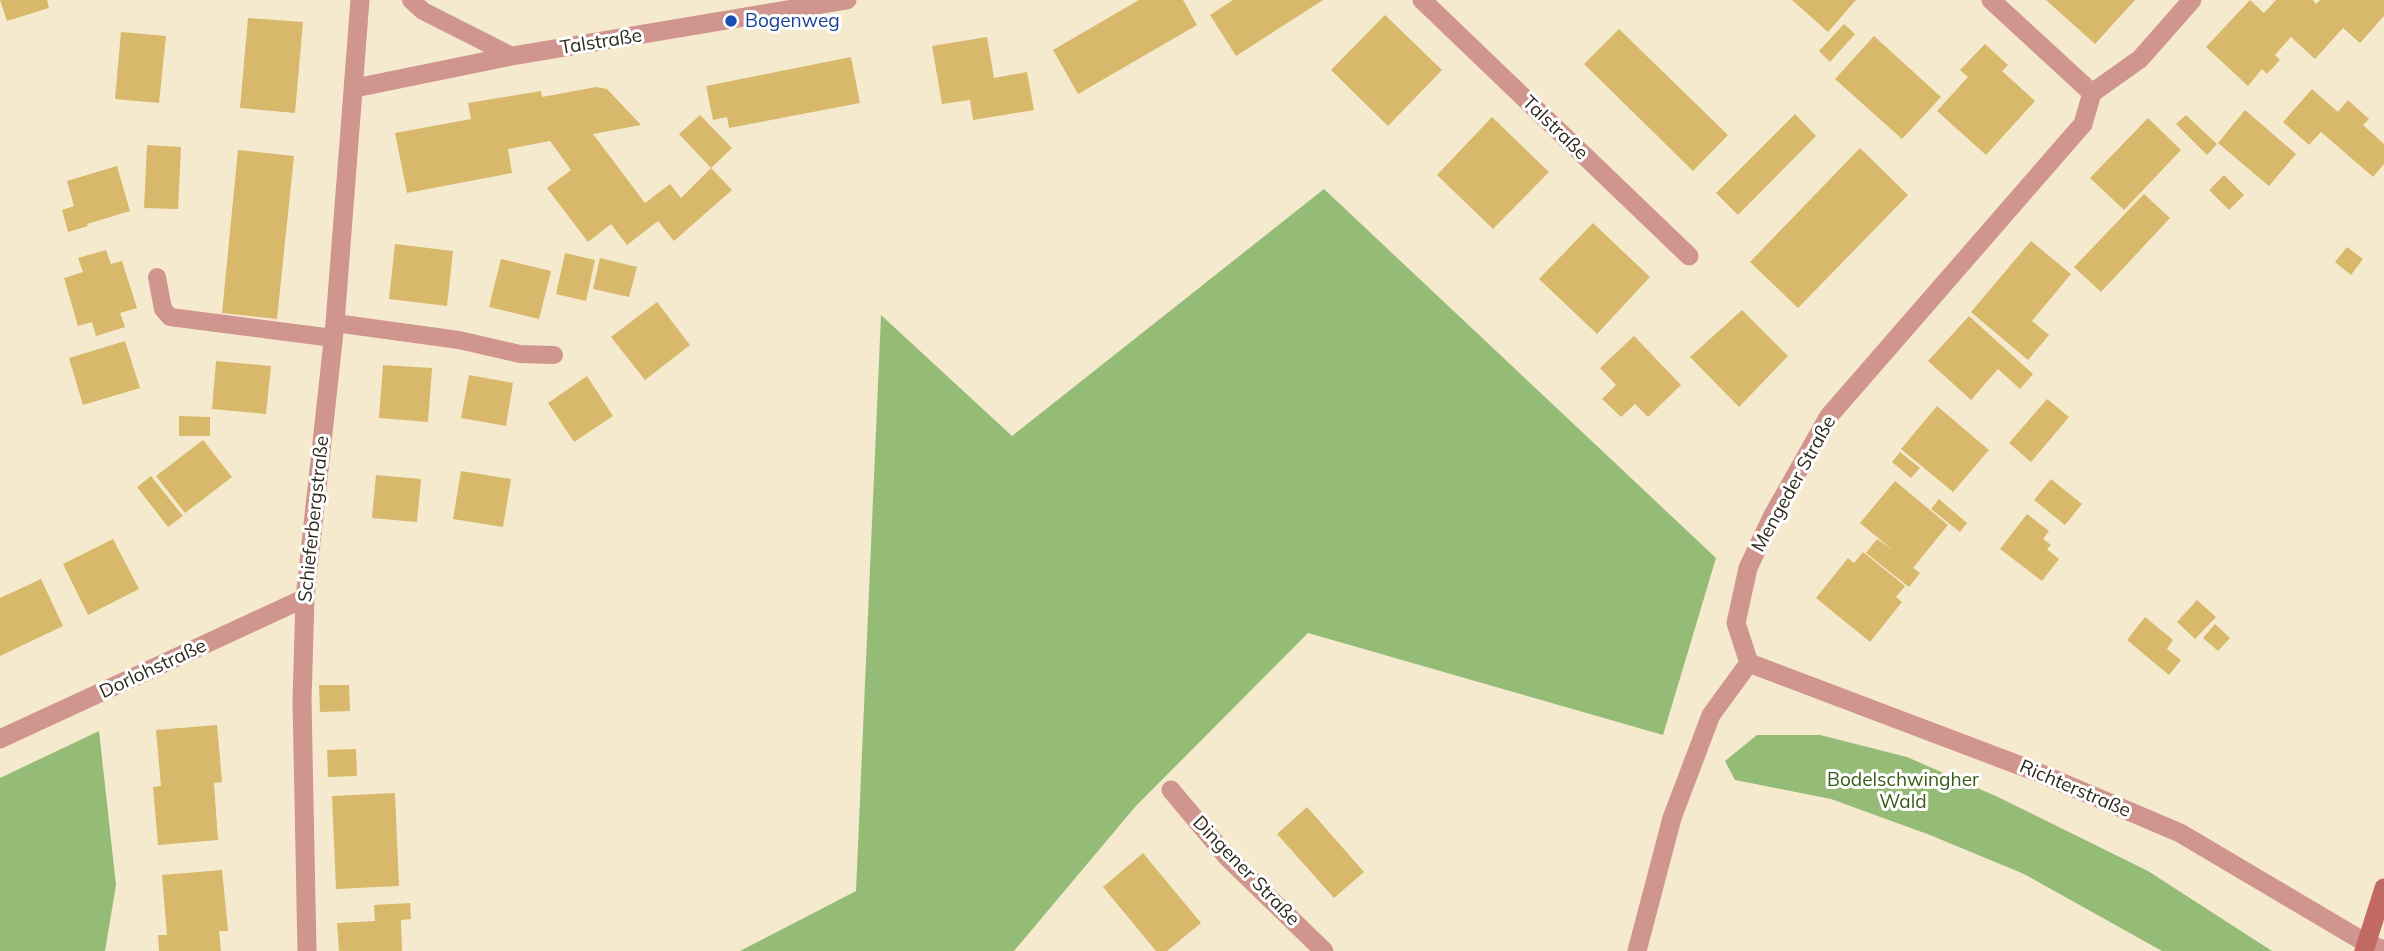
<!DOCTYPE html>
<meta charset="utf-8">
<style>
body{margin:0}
canvas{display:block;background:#f5eace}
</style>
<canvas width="2384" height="951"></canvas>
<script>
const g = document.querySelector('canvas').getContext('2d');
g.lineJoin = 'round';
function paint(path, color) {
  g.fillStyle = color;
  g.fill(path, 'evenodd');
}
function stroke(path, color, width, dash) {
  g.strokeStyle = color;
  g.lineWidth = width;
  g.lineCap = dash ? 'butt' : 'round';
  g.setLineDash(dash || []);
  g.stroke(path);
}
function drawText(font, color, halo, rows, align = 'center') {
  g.font = font + ' Mulish,sans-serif';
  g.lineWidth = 6;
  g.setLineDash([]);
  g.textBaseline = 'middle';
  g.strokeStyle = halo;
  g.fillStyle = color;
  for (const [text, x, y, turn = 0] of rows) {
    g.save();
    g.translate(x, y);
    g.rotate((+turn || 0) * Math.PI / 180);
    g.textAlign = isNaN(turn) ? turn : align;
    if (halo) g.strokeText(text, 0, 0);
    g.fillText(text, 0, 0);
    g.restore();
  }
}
const forest = new Path2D(`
 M1324 189 1716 558 1663 735 1308 633 1135 807 1014 951H740L856 891 881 315 1012 436Z
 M99 731 116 885 105 951H0V778Z
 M1757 735H1820L1907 757 1998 797 2148 871 2272 951H2162L2024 874 1930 835 1831 799 1735 780 1725 761Z`);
const building = new Path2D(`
 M0 0H47L49 8 7 21Z
 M1139 0H1183L1197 25 1078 94 1053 50Z
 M1233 0H1323L1236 56 1210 15Z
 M1792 0H1856L1828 32Z
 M2046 0H2135L2095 44Z
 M2250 0 2264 13 2276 0H2313L2316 4 2320 0H2384V16L2360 43 2343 28 2315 59 2291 37 2275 55 2280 60 2267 74 2262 69 2248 86 2206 47Z
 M1385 15 1442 70 1388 126 1331 70Z
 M248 18 303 22 295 113 240 108Z
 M1844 24 1855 34 1830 62 1819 51Z
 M1619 29 1728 135 1693 171 1584 64Z
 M121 32 166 36 159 103 115 99Z
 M1874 36 1941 97 1902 139 1835 79Z
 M987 37 994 78 1027 72 1034 110 973 120 970 100 942 104 932 46Z
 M1985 44 2008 65 2002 71 2035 101 1986 155 1937 111 1968 77 1960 70Z
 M851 57 860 103 729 128 727 117 713 120 706 86Z
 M596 87 607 89 641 125 593 134 645 203 670 184 681 198 711 168 732 190 674 241 658 221 627 245 611 224 588 242 547 188 571 170 550 141 508 149 512 173 407 193 395 133 471 119 468 103 541 91 542 97Z
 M2312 89 2338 112 2348 100 2369 119 2363 125 2384 144V164L2373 177 2321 132 2309 145 2283 122Z
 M2245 110 2296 154 2269 186 2218 143Z
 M1795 114 1816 136 1738 215 1716 193Z
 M700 115 732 148 711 168 679 134Z
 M2186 115 2217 144 2207 155 2176 124Z
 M1492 117 1549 172 1493 229 1437 175Z
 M2148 118 2181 150 2124 210 2090 178Z
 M147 145 181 147 178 209 144 208Z
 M1860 148 1908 195 1798 308 1750 262Z
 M238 150 294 156 277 319 222 313Z
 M117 166 130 211 87 224 88 226 68 232 62 210 74 206 67 181Z
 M2224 175 2244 195 2229 210 2209 190Z
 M2144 194 2170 218 2101 292 2074 267Z
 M1593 223 1650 277 1597 334 1539 279Z
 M2031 241 2071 274 2032 321 2049 335 2028 360 1971 312Z
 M395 244 453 251 447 306 389 299Z
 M2347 247 2363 259 2351 275 2335 262Z
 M106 250 111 264 122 261 137 308 120 313 125 327 96 336 92 322 78 326 64 278 83 272 78 258Z
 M565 253 595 260 586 301 556 294Z
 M600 258 637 267 629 297 593 289Z
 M501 259 551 271 539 319 489 307Z
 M657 302 690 345 645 380 611 337Z
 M1742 310 1788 356 1739 407 1690 357Z
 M1969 316 2033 374 2020 389 1998 369 1971 400 1928 361Z
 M1634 336 1681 385 1648 417 1635 404 1621 417 1602 399 1616 385 1600 368Z
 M125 341 140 388 83 405 69 358Z
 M216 361 271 366 266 414 212 409Z
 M383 365 432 368 428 422 379 418Z
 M469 375 513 383 506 426 461 418Z
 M587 376 613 416 574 442 548 403Z
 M2047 399 2069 417 2031 462 2009 443Z
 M1937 406 1989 450 1953 492 1901 449Z
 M179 416 210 417V436H179Z
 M203 440 232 477 185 513 156 476Z
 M1900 452 1920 468 1911 478 1892 462Z
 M461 471 511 479 503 527 453 519Z
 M376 475 421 479 417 522 372 518Z
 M151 476 183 516 168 527 137 487Z
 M2051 479 2082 504 2065 525 2034 500Z
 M1895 481 1948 525 1913 568 1920 573 1909 587 1866 553 1877 539 1894 551 1860 523Z
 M1939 499 1967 523 1960 532 1931 509Z
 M2027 514 2049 531 2043 539 2051 545 2047 549 2059 559 2042 581 2000 549Z
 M113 539 139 589 88 615 63 564Z
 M1863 552 1905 586 1896 597 1902 602 1870 642 1816 598 1848 558 1854 563Z
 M41 579 63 626 0 656V598Z
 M2197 600 2216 617 2195 639 2177 622Z
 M2145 617 2173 640 2167 649 2181 660 2169 675 2127 640Z
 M2215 624 2230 638 2218 651 2203 638Z
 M319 685H349L350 711 320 712Z
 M217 725 222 782 214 783 218 840 158 845 153 787 161 786 156 730Z
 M356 749 357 776 328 777 327 750Z
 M395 793 399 886 336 889 332 796Z
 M1307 807 1364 872 1334 898 1277 834Z
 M1143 853 1201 923 1167 951H1156L1103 887Z
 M222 870 228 931H219L221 951H159L158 935H167L162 875Z
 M410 903 411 919 401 920 402 951H339L337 923 375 921 374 905Z`);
const service = new Path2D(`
 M411 0 423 11 512 56
 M157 277 163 309 170 317 333 338
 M335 323 459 340 520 354 554 355`);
const minor = new Path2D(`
 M1422 0 1689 256
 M1991 0 2092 93
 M355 88 512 56 847 0
 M1749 663 1736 623 1748 568 1772 517 1829 416 2083 124 2092 93 2140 59 2192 0
 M0 739 305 598
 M1171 790 1228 858 1324 951
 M307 951 302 701 305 598 335 323 360 0`);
const tertiary = new Path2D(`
 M1637 951 1672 818 1711 715 1749 663 2037 772 2180 833 2366 943 2384 950`);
const secondary = new Path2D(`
 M2364 951 2384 888`);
const markers = [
 [731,21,7,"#1a4fb4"]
];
const transitNames = [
 ["Bogenweg",745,21]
];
const streetNames = [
 ["Talstraße",601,42,-9],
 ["Talstraße",1555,128,44],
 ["Mengeder Straße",1794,484,-61],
 ["Schieferbergstraße",314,519,-84],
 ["Dorlohstraße",153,669,-25],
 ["Richterstraße",2075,789,23],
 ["Dingener Straße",1246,871,46]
];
const parkNames = [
 ["Bodelschwingher",1903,780],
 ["Wald",1903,802]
];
paint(forest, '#95bc77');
paint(building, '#d8b96c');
stroke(service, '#d1958f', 18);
stroke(minor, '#d1958f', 19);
stroke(tertiary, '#d1958f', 19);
stroke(secondary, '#c06a63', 19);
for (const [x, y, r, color] of markers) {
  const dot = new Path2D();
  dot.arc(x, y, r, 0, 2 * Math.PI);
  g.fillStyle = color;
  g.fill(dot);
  stroke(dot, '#fff', 2.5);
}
drawText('19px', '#164399', '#fff', transitNames, 'left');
drawText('19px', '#2d291e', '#fff', streetNames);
drawText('19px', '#385c15', '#fff', parkNames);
</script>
